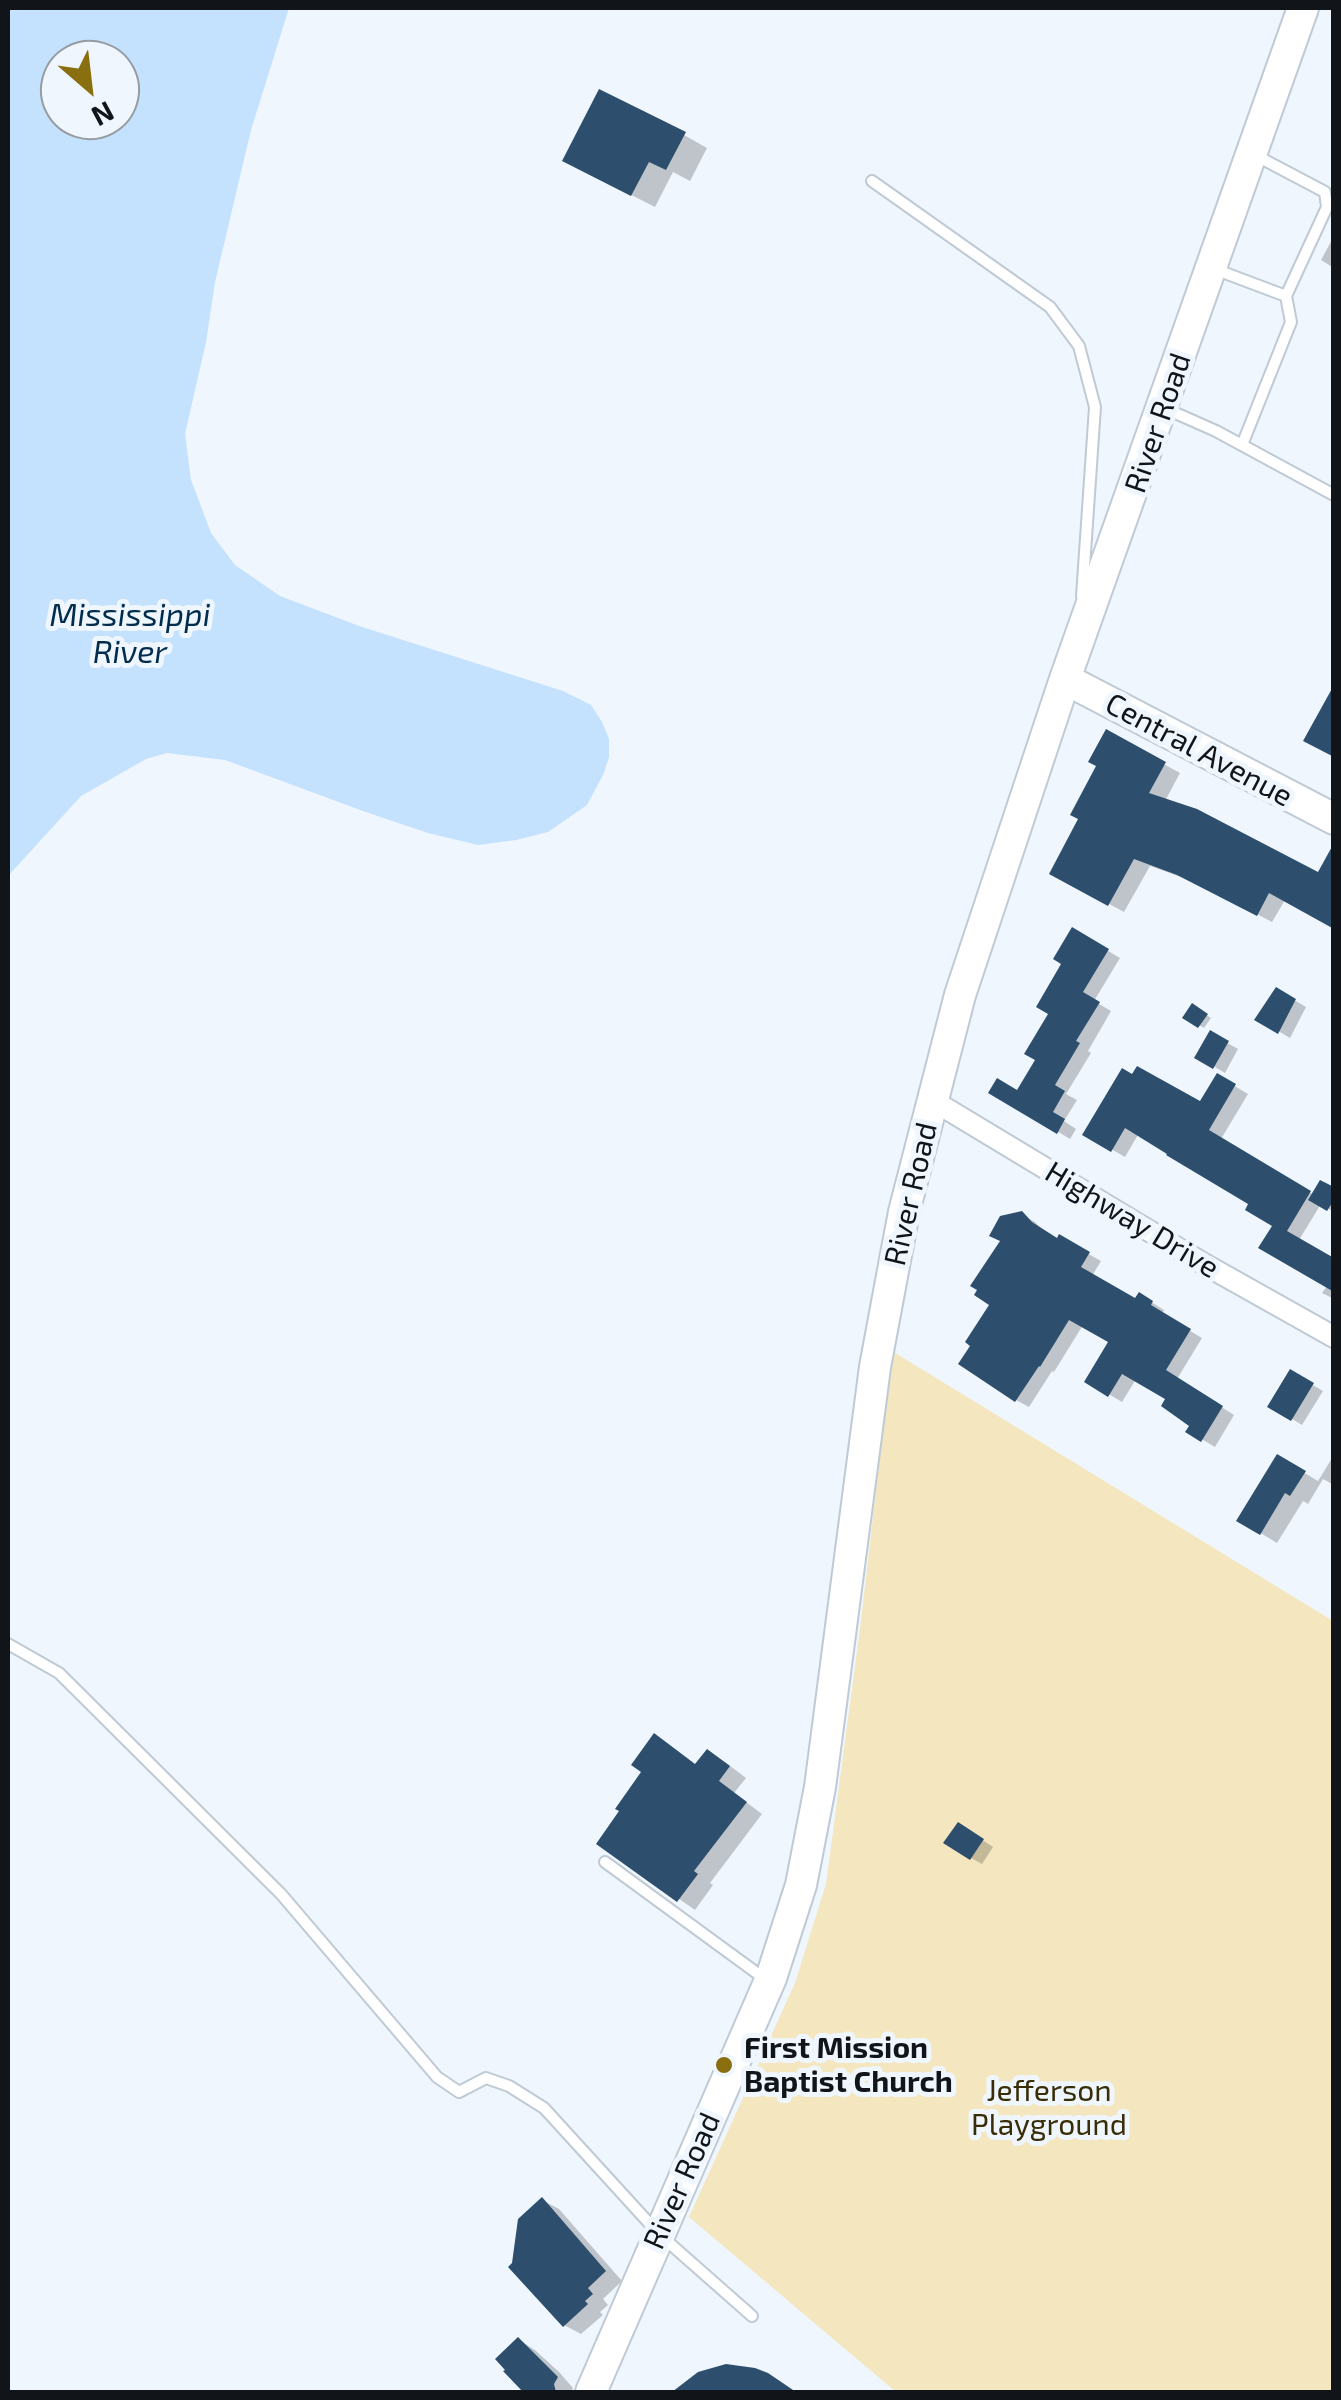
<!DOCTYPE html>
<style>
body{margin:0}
#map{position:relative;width:1341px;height:2400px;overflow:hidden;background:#eff6fd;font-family:"Exo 2",sans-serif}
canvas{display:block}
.frame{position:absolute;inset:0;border:10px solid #111519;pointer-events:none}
.north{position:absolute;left:40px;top:40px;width:100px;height:100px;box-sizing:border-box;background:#eff6fd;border:2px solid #969ca2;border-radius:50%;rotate:152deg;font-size:28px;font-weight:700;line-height:40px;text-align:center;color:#111519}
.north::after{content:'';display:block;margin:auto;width:35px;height:45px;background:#896f10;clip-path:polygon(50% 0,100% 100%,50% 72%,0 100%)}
</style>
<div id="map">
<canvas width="1341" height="2400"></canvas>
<div class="frame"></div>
<div class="north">N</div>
</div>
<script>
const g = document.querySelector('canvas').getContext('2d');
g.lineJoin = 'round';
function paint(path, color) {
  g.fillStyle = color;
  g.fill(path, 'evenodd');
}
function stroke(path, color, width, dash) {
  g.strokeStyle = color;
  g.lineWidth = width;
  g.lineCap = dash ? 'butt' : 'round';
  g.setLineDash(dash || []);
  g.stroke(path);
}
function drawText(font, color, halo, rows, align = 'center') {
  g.font = font + ' "Exo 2",sans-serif';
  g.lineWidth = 10;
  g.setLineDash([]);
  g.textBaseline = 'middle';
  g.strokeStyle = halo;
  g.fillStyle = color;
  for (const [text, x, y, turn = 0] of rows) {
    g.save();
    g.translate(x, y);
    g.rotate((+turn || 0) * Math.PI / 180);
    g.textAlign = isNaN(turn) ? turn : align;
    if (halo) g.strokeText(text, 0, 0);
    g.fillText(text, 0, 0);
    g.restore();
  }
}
const green = new Path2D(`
 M892 1351 1333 1621V2392H896L689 2217 795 1983 826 1884 861 1621Z`);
const water = new Path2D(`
 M8 8H289L251 130 215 282 206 342 185 434 191 480 211 533 235 565 280 596 359 626 563 691 591 705 602 722 609 739V757L604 773 587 805 548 832 516 840 478 845 428 833 363 811 225 760 167 753 146 759 81 796 8 876ZM60 60H120V120H60Z`);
const shadow = new Path2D(`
 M684 135 707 148 690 181 673 172 655 207 588 173Z
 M1334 236V268L1321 260Z
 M1107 733 1180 773 1165 801 1319 875 1285 900 1272 922 1195 882 1150 866 1124 912 1052 873 1081 819Z
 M1073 930 1120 958 1094 1001 1111 1011 1088 1051 1091 1053 1066 1094 1077 1100 1064 1121 1076 1129 1070 1139 992 1092 1018 1093 1038 1059Z
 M1277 990 1306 1007 1290 1038 1258 1019Z
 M1193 1006 1211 1018 1204 1028 1186 1017Z
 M1211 1034 1238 1049 1225 1073 1198 1057Z
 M1218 1076 1248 1094 1221 1139 1314 1195 1334 1190 1332 1211 1321 1204 1299 1240 1334 1261V1299L1322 1293 1327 1286 1275 1225 1252 1203 1139 1133 1125 1157 1085 1134 1201 1105Z
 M1021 1214 1035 1222 1045 1233 1058 1241 1060 1238 1101 1261 1092 1276 1136 1302 1140 1295 1164 1310 1162 1314 1202 1338 1177 1379 1234 1415 1215 1447 1188 1431 1192 1425 1168 1398 1136 1379 1122 1402 1087 1381 1111 1342 1083 1325 1054 1372 1052 1371 1029 1407 1016 1400 993 1305Z
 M1291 1372 1323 1391 1302 1425 1271 1406Z
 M1334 1455V1485L1323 1479 1308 1504 1303 1501 1277 1543 1239 1520 1278 1457 1318 1481Z
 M671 1746 697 1766 708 1752 725 1762 746 1778 734 1793 762 1814 710 1883 713 1885 695 1910 599 1843Z
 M969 1831 993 1847 982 1864 971 1858Z
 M542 2200 559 2209 622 2281 603 2299 608 2305 600 2312 603 2315 581 2334 564 2325Z
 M519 2340 535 2350 559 2372 573 2388 571 2392H526L507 2372Z
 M754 2370 794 2392H677L699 2374Z`);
const building = new Path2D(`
 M599 89 686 132 666 170 649 162 631 196 562 161Z
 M1334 685V757L1303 741Z
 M1106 729 1166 762 1149 793 1197 809 1318 872 1334 843V929L1269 893 1257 916 1177 875 1134 859 1108 906 1049 874 1078 819 1070 815 1096 766 1088 762Z
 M1072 927 1109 949 1083 992 1100 1002 1076 1041 1080 1043 1055 1085 1065 1091 1053 1112 1065 1119 1057 1134 988 1093 997 1078 1017 1090 1035 1060 1024 1054 1048 1014 1036 1007 1061 964 1053 959Z
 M1276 987 1296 999 1278 1034 1254 1020Z
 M1192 1003 1208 1014 1198 1028 1182 1018Z
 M1210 1030 1229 1041 1213 1069 1194 1058Z
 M1137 1066 1200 1101 1217 1073 1236 1084 1209 1130 1311 1191 1287 1231 1334 1258V1292L1258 1248 1272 1226 1245 1210 1248 1204 1166 1155 1167 1154 1125 1128 1111 1152 1082 1135 1122 1068 1132 1074Z
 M1320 1180 1334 1187V1200L1327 1211 1308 1200Z
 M1022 1211 1032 1222 1057 1238 1059 1234 1090 1252 1081 1267 1135 1298 1139 1292 1153 1301 1151 1305 1191 1329 1166 1370 1223 1406 1201 1442 1185 1432 1189 1426 1161 1406 1165 1399 1122 1374 1108 1397 1084 1382 1108 1342 1069 1320 1040 1367 1039 1366 1015 1402 958 1364 970 1346 965 1342 989 1305 974 1295 977 1290 970 1286 1000 1241 989 1236 1000 1216Z
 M1290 1369 1314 1383 1291 1421 1267 1407Z
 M1277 1454 1306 1471 1290 1496 1285 1493 1260 1535 1236 1521Z
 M654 1733 695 1764 707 1749 730 1766 719 1781 747 1802 694 1871 698 1874 677 1902 596 1844 619 1811 615 1809 641 1772 631 1765Z
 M958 1822 984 1839 970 1860 943 1843Z
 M542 2197 606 2271 588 2288 593 2294 585 2301 588 2304 563 2327 508 2267 512 2263 518 2219Z
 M518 2337 558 2377 554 2384 556 2392H523L503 2371 505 2370 495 2359Z
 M726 2364 755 2368 768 2373 796 2392H672L698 2372Z`);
const service = new Path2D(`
 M1253 154 1325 192 1327 207 1286 296
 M872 181 1050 307 1079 346 1095 407 1082 596
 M1217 270 1286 296 1291 322 1242 445
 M1164 408 1216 431 1334 495
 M8 1644 59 1673 281 1894 437 2077 459 2092 486 2078 509 2086 544 2108 659 2234 752 2316
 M605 1862 765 1979`);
const minor = new Path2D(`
 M932 1100 1204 1264 1334 1337`);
const secondary = new Path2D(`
 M1065 679 1334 819
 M591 2392 771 1978 801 1885 820 1787 875 1367 904 1212 960 995 1065 679 1303 8`);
const markers = [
 [724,2065,10,"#896f10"]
];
const streetNames = [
 ["River Road",1158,423,-71],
 ["Central Avenue",1199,750,28],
 ["River Road",911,1194,-77],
 ["Highway Drive",1132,1220,31],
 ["River Road",682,2181,-66]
];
const poiNames = [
 ["First Mission",744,2048],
 ["Baptist Church",744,2082]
];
const parkNames = [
 ["Jefferson",1049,2091],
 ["Playground",1049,2125]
];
const waterNames = [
 ["Mississippi",130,615],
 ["River",130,652]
];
paint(green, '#f4e6bf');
paint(water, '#c4e1fe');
paint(shadow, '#0003');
paint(building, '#2d4e6c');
stroke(service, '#bfcad5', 14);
stroke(minor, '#bfcad5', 24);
stroke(secondary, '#bfcad5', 34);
stroke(service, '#fff', 10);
stroke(minor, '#fff', 20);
stroke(secondary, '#fff', 30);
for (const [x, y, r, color] of markers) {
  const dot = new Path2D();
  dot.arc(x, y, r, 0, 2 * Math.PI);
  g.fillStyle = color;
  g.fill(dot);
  stroke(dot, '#eff6fd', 4);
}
drawText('30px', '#111519', '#eff6fd', streetNames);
drawText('bold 30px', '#111519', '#eff6fd', poiNames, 'left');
drawText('30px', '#382d06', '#eff6fd', parkNames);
drawText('italic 32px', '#012c4d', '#eff6fd', waterNames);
</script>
